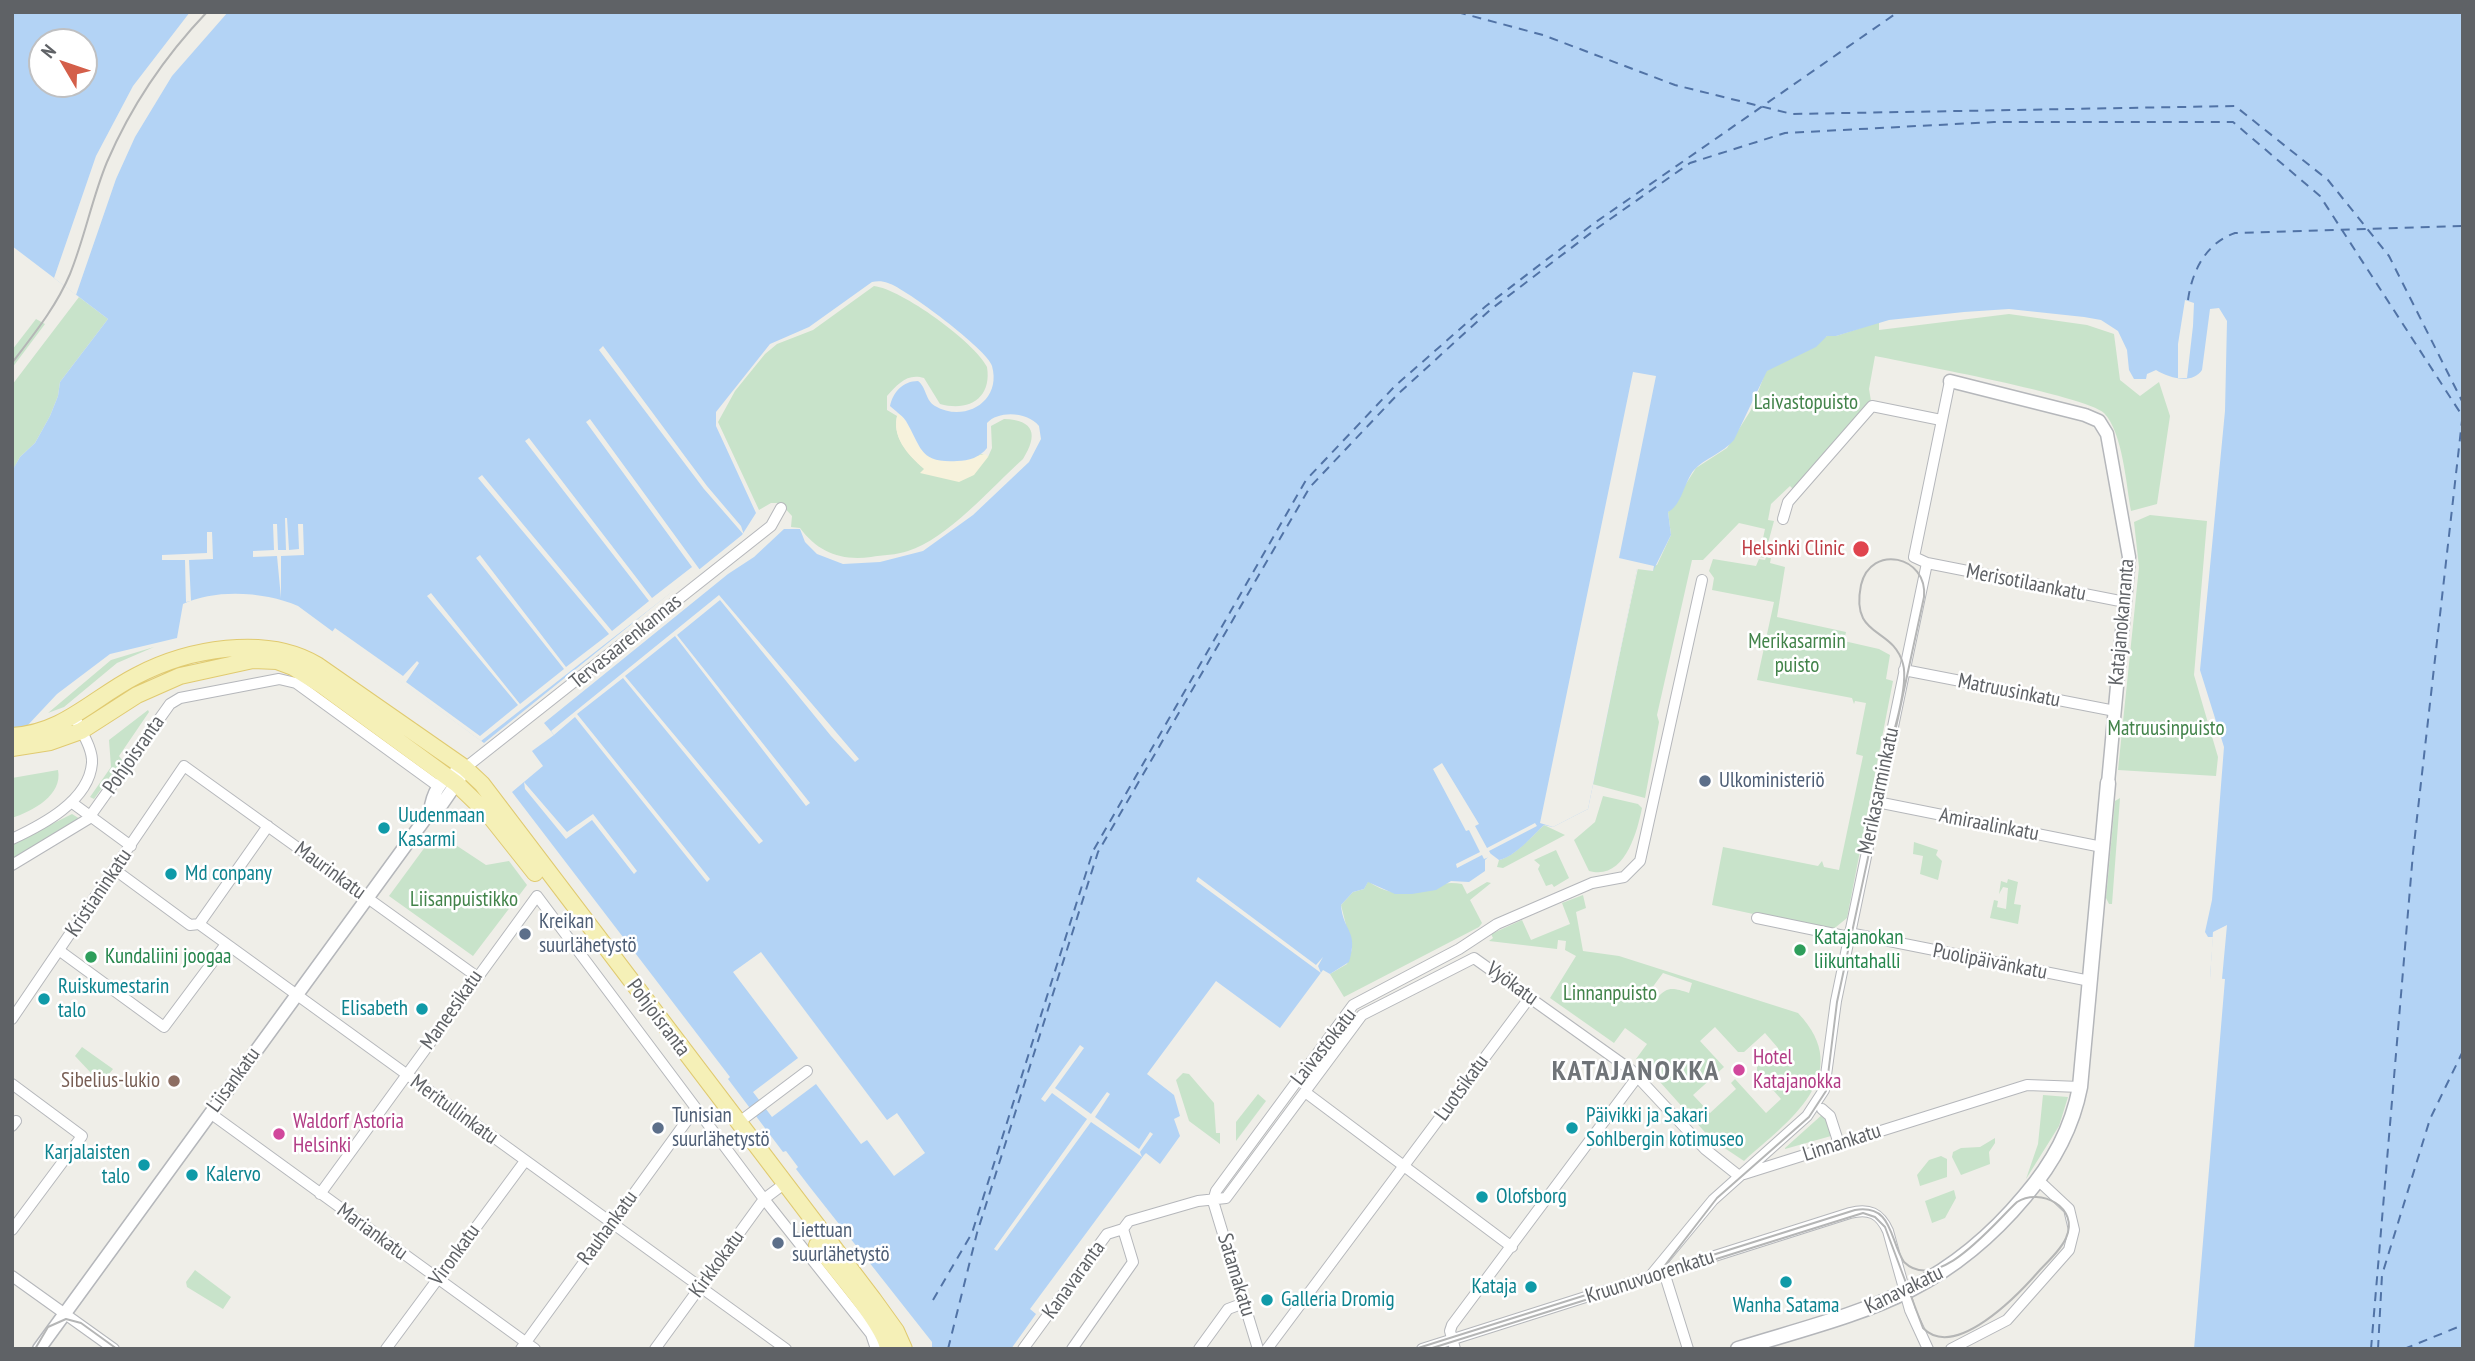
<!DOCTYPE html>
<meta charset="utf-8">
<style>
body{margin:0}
#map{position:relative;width:2475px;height:1361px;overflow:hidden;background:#efeee8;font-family:"PT Sans Narrow",sans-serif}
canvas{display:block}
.frame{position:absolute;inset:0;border:14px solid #5f6266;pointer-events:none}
.north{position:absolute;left:28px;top:28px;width:70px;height:70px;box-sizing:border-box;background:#fff;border:2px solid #bfc0c2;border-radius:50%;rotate:309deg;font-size:19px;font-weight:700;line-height:28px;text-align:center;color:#5f6266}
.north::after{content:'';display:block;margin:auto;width:24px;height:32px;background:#d45f4a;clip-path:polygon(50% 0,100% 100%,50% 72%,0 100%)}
</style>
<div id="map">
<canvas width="2475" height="1361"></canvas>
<div class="frame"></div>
<div class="north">N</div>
</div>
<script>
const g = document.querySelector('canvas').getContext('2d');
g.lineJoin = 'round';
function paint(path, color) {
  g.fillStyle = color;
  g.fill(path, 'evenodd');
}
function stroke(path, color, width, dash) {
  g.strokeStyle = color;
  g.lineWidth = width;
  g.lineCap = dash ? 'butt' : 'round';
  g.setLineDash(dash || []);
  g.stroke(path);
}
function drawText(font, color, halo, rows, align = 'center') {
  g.font = font + ' "PT Sans Narrow",sans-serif';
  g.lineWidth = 5;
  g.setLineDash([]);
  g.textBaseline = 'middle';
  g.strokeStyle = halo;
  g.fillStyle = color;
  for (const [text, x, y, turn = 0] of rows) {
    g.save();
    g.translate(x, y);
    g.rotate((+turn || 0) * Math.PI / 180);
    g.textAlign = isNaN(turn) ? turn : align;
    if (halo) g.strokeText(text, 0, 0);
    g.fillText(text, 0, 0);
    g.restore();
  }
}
const green = new Path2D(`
 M874 286C901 289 975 342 987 367 992 398 969 412 940 404L924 378C907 373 898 384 887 396V410L897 416C892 438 909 455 925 469L982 454 988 457 992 448 991 426 1004 419C1035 420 1038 435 1023 459 992 487 947 539 908 551 897 555 882 555 871 557 840 561 818 552 800 528L791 527 792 516 780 503H771L759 510 718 422 735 391 765 354 777 344 813 330Z
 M79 297 108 319 60 382 58 396 50 416 35 443 20 457 13 470 12 385Z
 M2009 314 2087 325 2114 334 2120 380 2140 396 2159 382 2170 416 2157 504 2131 511C2126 484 2123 433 2104 413 2087 396 1909 363 1875 356L1869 389 1871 401 1793 489 1790 486 1771 504 1768 520 1774 521 1764 558 1759 557 1765 529 1739 523 1703 560H1692L1657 715 1659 722 1645 798 1592 784 1638 568 1657 565 1671 535 1668 512 1696 468 1727 448 1751 410 1766 371 1827 336H1836L1879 322V330Z
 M36 319 45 324 12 368V350Z
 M2150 515 2207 521 2194 675 2218 757 2216 776 2118 770 2139 567 2134 522Z
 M1766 557 1771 558 1770 563 1785 567 1777 617 1846 632 1844 641 1879 649 1890 655 1886 679 1893 681 1847 918 1831 931 1712 905 1723 847 1818 866 1822 861 1824 867 1839 870 1863 756 1856 754 1866 703 1855 701 1854 704 1852 698 1757 680 1774 602 1712 590 1714 578 1709 571 1713 559 1756 566 1759 559 1765 560Z
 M154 647 117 663 64 707 48 713 111 660Z
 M148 710 149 712 119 756 122 760 94 799 90 797 111 767 109 740Z
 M58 770C63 795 33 811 12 818V778Z
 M1603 796 1638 804 1642 808C1637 833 1624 881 1589 871L1574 840 1595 822Z
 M2120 798 2112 904H2109L2106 898 2115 801Z
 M72 814 80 819 12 860V844Z
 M1544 825 1565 835 1503 868 1497 867 1499 860C1514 857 1532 836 1544 825Z
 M436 832 486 865 509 861 527 885 473 956 389 896Z
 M1914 842 1938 850 1936 855 1942 861 1938 880 1920 874 1923 856 1913 854Z
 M1556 850 1569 878 1554 887 1552 884 1546 886 1538 869 1540 865 1534 860Z
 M2008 879 2018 882 2014 904 2021 905 2018 924 1990 918 1994 900 1998 901 1997 907 2006 909 2008 888 2003 887 1999 894 2001 881 2007 883Z
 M1368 881C1404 908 1428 877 1462 884L1467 894 1487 882 1491 883 1470 900 1482 923 1479 927 1344 997 1330 974 1347 964 1352 949 1341 905 1353 892 1364 889Z
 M1583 895 1586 908 1576 912 1583 951 1619 956 1798 1013C1857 1075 1787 1122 1744 1161L1711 1139 1643 1063 1636 1059 1647 1044 1625 1028 1614 1043 1550 998 1576 956 1565 950 1566 941 1558 940 1557 949 1489 941 1493 938 1491 934 1522 920 1531 940 1570 924 1562 903ZM1663 973 1692 983 1689 993C1673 988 1668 986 1657 998L1649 992ZM1715 1027 1738 1052H1744L1765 1033 1778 1048 1757 1067V1072L1781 1099 1766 1113 1735 1079 1731 1083 1736 1089 1710 1113 1693 1095 1724 1067 1700 1041Z
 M82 1047 113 1069 98 1088 86 1079 91 1073 75 1056Z
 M1183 1073 1189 1074 1214 1103 1216 1133H1220V1144L1189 1121 1176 1080Z
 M1258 1094 1266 1101 1236 1141V1122Z
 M2043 1095 2068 1097 2059 1126 2026 1179 2038 1144Z
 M1824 1113 1831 1136 1785 1149V1148Z
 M1995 1138V1143L1989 1152 1990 1164 1961 1175 1952 1157 1953 1152 1961 1148 1980 1147Z
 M1941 1156 1947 1159V1177L1920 1186 1917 1175 1929 1160Z
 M1954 1190 1956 1198 1945 1218 1932 1223 1925 1201Z
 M195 1270 231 1297 223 1309 187 1287 186 1282Z`);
const sand = new Path2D(`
 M898 413C907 420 911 431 916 441 931 472 960 458 986 454L988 457 974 475 959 482 920 473 924 469C908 455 890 436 898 413Z`);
const water = new Path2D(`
 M12 12H2463V1349H2194L2225 979 2210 978 2213 937H2208L2205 932 2212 900 2224 747 2200 670 2225 411 2227 321 2219 308 2210 309 2202 370C2192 385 2169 378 2156 370L2147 374 2146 379H2134L2129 370 2127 350 2118 331 2101 320 2084 317 2009 309 1964 312 1889 320 1836 336H1827L1816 347 1767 371 1734 440C1723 453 1705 458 1694 470 1684 482 1682 505 1668 512L1671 535 1653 571 1637 568 1588 809 1553 827 1544 825C1533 835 1515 857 1499 860L1491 854 1485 860V871L1469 882 1451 881 1436 890 1412 894H1395L1368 882 1364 889 1353 892 1341 905C1343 932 1359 930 1349 962L1330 974 1323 970 1280 1028 1216 981 1147 1074 1174 1095 1180 1116 1174 1119 1180 1136 1160 1164 1146 1153 1144 1155 1030 1309 1036 1314 1011 1349H932V1342L809 1186 796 1169 798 1167 786 1151 783 1152 728 1079 730 1077 512 792 543 766 532 751 554 735 544 723 728 574 754 557 784 529H800L805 542 817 554 843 564 880 562 923 551 973 515 1029 462 1041 439 1039 426C1028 412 999 410 987 423V448C980 457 969 461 957 461 919 463 922 448 906 421 902 415 895 411 890 406 893 392 903 381 918 381 927 388 925 400 935 406 964 423 1002 402 992 366 988 350 905 288 888 283 883 281 877 281 872 282L809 327 770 344 716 412V426L756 513 742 535 484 743 298 606C267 592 216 588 183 604L177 638 110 654 57 694 12 742V471L20 457 35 443 50 416 58 396 60 382 108 319 12 246ZM42 42H84V84H42Z`);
const pier = new Path2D(`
 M190 12H228L172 76 135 137 116 179 76 295 54 278 96 156 133 86Z
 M2185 300 2194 303 2193 326 2187 378H2178V344Z
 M603 346 707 486 741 526 744 535 704 489 599 350Z
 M1633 372 1656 376 1619 558 1654 566 1653 571 1637 569 1588 809 1553 827 1540 823Z
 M590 419 700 570 481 741 332 632 335 628 403 676 417 661 419 663 406 682 480 736 518 705 427 596 431 593 520 704 564 669 476 558 480 555 566 667 609 634 478 478 482 475 612 631 649 601 525 441 529 438 652 598 692 567 586 422Z
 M285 518H287L289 550 299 549 298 524H303L304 555 281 556V598L277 556 253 557V551L274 550 273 524H277L278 550H286Z
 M207 532H212L213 559 189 560 191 601 186 602 185 560H162V555L207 553Z
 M719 595 859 759 855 762 831 736 720 600 677 635 810 803 806 806 675 636 625 676 763 841 759 844 623 678 577 714 710 879 707 882 575 717 554 735 551 731Z
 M1442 763 1479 824 1475 826 1487 848 1535 823 1537 826 1489 851 1492 856 1484 859 1482 855 1457 868 1456 864 1480 852 1469 830 1466 831 1433 769Z
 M524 782 567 832 593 814 637 871 634 874 592 820 566 839 525 789Z
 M1198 877 1316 965 1323 957 1318 966 1321 973 1196 881Z
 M2227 925 2222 979 2215 981 2210 978 2213 932Z
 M761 952 887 1120 897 1113 925 1153 894 1176 867 1140 861 1144 816 1084 772 1117 753 1092 798 1058 733 972Z
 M1080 1045 1084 1048 1055 1088 1091 1114 1107 1092 1110 1094 1095 1117 1139 1149 1150 1132 1153 1134 1140 1152 1142 1157 1091 1122 997 1251 994 1249 1087 1119 1052 1093 1045 1102 1041 1099Z`);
const ferry = new Path2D(`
 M1457 12 1543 35 1675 85 1792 114 2235 106 2328 180 2389 256 2463 403
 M2188 300C2192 271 2206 243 2235 233L2463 226
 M933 1300 972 1233 1093 851 1306 480 1395 386 1486 306 1593 224 1898 12
 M948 1349 977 1233 1098 852 1310 487 1398 394 1490 310 1596 229 1690 163 1785 133 1994 122H2233L2320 196 2463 417
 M2371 1349 2413 853 2463 412
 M2378 1349 2382 1275 2430 1119 2463 1051
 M2404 1349 2463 1325`);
const minor = new Path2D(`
 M1950 381 1914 557 1927 563 2125 602
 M1783 519 1788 502 1872 406 1941 420
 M1904 670 2115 711
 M465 768 771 526 781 508
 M71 802 131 846
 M1877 802 2102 847
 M12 839C42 825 89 801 92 763 93 748 80 730 75 717
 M12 865 88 819 170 704 180 698 279 679 296 683 439 787
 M122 875 190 925 199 924 786 1349
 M1757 918 1849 937
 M199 924 268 826
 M1849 933 2090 981
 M60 951 164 1027 226 944
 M12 1019 184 766 476 976
 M12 1084 82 1136 12 1230
 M1305 1092 1512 1247
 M1822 1109 1830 1116 1839 1144
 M210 1113 535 1349
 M738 1123 807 1071
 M12 1126 16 1121
 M1744 1174 2027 1085 2080 1087
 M320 1194 537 896 764 1199 871 1334 876 1349
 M1213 1201 1216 1191 1353 1005 1459 949 1497 924 1592 883 1624 877 1640 861 1702 580
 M1213 1201 1258 1349
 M1663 1269 1688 1349
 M12 1276 114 1349
 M1647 1280 1713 1200 1807 1116 1824 1090 1836 1001 1927 563
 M386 1349 525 1161
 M521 1349 696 1108
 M655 1349 764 1199 784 1184
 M1023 1349 1107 1234 1123 1229 1129 1221 1198 1201 1226 1198 1362 1015 1474 958 1631 1070 1705 1149 1739 1176
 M1072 1349 1133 1262 1123 1229
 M1199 1349 1228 1309 1244 1303
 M1267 1349 1530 997
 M1422 1349 1850 1213C1869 1208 1880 1213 1888 1231L1910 1310 1928 1349
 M1455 1349 1450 1331 1452 1325 1638 1076
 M1951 1349 2007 1320 2069 1250 2074 1230 2069 1209 2038 1180`);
const tertiary = new Path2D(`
 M1950 381 2085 415 2099 421 2107 434 2129 557 2108 783
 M430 812C432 796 439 780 455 773
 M39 1349 430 812 442 804 460 778`);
const secondary = new Path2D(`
 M1738 1349C1858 1312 1940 1298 2025 1196 2053 1163 2072 1129 2080 1087L2108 783`);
const primary = new Path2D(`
 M12 736C64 733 93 698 136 676 187 649 266 634 317 665L465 768 482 784 873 1299 896 1331 904 1349
 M12 748 50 742 81 731 137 695 180 676 253 660 277 661 293 667 323 686 457 784 489 815 535 873
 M817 1245C833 1266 886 1326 888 1349`);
const tram = new Path2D(`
 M12 363C34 334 56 307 70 274 85 237 92 198 107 162 131 106 165 56 207 12
 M1659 1273 1717 1198 1809 1117 1826 1091 1837 1002 1924 597C1928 556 1871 543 1861 585 1850 639 1893 626 1903 664 1910 689 1886 757 1878 784
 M35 1349 48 1327 66 1319 81 1323 117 1349
 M1415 1349 1855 1210C1893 1204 1889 1239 1904 1262 1938 1295 1993 1224 2017 1202 2040 1187 2080 1207 2066 1238 2061 1250 2048 1261 2039 1271 2018 1295 1955 1361 1923 1328L1885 1227 1875 1217 1863 1213 1429 1349`);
const markers = [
 [1861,549,9,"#e0444e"],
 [1705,781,7,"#5c6f8a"],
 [384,828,7,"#0f9aa8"],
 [171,874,7,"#0f9aa8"],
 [525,934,7,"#5c6f8a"],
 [1800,950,7,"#2e9e5b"],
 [91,957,7,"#2e9e5b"],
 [44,999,7,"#0f9aa8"],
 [422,1009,7,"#0f9aa8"],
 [1739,1070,7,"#d1479c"],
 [174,1081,7,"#8d6e63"],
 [658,1128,7,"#5c6f8a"],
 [1572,1128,7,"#0f9aa8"],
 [279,1134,7,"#d1479c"],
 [144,1165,7,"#0f9aa8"],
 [192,1175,7,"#0f9aa8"],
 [1482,1197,7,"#0f9aa8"],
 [778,1243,7,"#5c6f8a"],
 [1786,1282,7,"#0f9aa8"],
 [1531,1287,7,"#0f9aa8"],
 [1267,1300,7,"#0f9aa8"]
];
const parkNames = [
 ["Laivastopuisto",1806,403],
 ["Merikasarmin",1797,642],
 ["puisto",1797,666],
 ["Matruusinpuisto",2166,729],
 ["Liisanpuistikko",464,900],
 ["Linnanpuisto",1610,994]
];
const healthNames = [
 ["Helsinki Clinic",1845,549]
];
const streetNames = [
 ["Merisotilaankatu",2026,583,11],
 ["Katajanokanranta",2122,622,-85],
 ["Tervasaarenkannas",626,642,-39],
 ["Matruusinkatu",2009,691,11],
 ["Pohjoisranta",134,755,-55],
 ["Merikasarminkatu",1879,791,-78],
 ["Amiraalinkatu",1989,825,11],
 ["Maurinkatu",330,871,36],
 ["Kristianinkatu",99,893,-56],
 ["Puolipäivänkatu",1990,962,11],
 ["Vyökatu",1512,984,36],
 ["Maneesikatu",452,1010,-55],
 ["Pohjoisranta",658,1018,53],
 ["Laivastokatu",1324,1047,-52],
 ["Liisankatu",234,1080,-54],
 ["Luotsikatu",1462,1088,-54],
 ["Meritullinkatu",454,1110,36],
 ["Linnankatu",1842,1143,-18],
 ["Rauhankatu",608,1228,-54],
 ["Mariankatu",372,1232,36],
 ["Vironkatu",455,1255,-54],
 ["Kirkkokatu",717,1264,-54],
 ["Satamakatu",1236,1275,73],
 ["Kruunuvuorenkatu",1650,1277,-18],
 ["Kanavaranta",1074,1280,-54],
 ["Kanavakatu",1904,1290,-26]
];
const serviceNames = [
 ["Ulkoministeriö",1719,781],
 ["Kreikan",539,922],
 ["suurlähetystö",539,946],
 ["Tunisian",672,1116],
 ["suurlähetystö",672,1140],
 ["Liettuan",792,1231],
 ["suurlähetystö",792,1255]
];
const cultureNames = [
 ["Uudenmaan",398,816],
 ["Kasarmi",398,840],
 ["Md conpany",185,874],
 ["Ruiskumestarin",58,987],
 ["talo",58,1011],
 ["Elisabeth",408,1009,"right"],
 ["Päivikki ja Sakari",1586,1116],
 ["Sohlbergin kotimuseo",1586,1140],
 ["Karjalaisten",130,1153,"right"],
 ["talo",130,1177,"right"],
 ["Kalervo",206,1175],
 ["Olofsborg",1496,1197],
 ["Kataja",1517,1287,"right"],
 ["Galleria Dromig",1281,1300],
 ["Wanha Satama",1786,1306,"center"]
];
const leisureNames = [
 ["Katajanokan",1814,938],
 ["liikuntahalli",1814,962],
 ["Kundaliini joogaa",105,957]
];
const hotelNames = [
 ["Hotel",1753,1058],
 ["Katajanokka",1753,1082],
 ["Waldorf Astoria",293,1122],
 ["Helsinki",293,1146]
];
const educationNames = [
 ["Sibelius-lukio",160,1081]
];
const districtNames = [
 ["KATAJANOKKA",1636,1072]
];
paint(green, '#c8e3ca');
paint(sand, '#f7f2dc');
paint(water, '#b3d3f5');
paint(pier, '#efeee8');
stroke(ferry, '#5173a6', 2, [9, 7]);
stroke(minor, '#b5b7bb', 12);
stroke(tertiary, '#b5b7bb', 15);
stroke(secondary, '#b4b6ba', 17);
stroke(primary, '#e0ca70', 18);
stroke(minor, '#fff', 10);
stroke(tertiary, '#fff', 12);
stroke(secondary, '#fff', 14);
stroke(primary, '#f5f0b7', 16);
stroke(tram, '#b5b6b6', 2);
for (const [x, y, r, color] of markers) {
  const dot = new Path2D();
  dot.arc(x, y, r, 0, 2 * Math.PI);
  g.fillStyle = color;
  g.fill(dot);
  stroke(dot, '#fff', 2.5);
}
drawText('21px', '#42834a', '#fff', parkNames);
drawText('21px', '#be3a42', '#fff', healthNames, 'right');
drawText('21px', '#5f6266', '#fff', streetNames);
drawText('21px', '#4e5e75', '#fff', serviceNames, 'left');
drawText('21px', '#0d838f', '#fff', cultureNames, 'left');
drawText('21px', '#27864d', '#fff', leisureNames, 'left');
drawText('21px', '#b23c85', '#fff', hotelNames, 'left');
drawText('21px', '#785e54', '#fff', educationNames, 'right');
g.letterSpacing = '2px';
drawText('bold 28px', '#707478', '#fff', districtNames);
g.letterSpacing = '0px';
</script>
